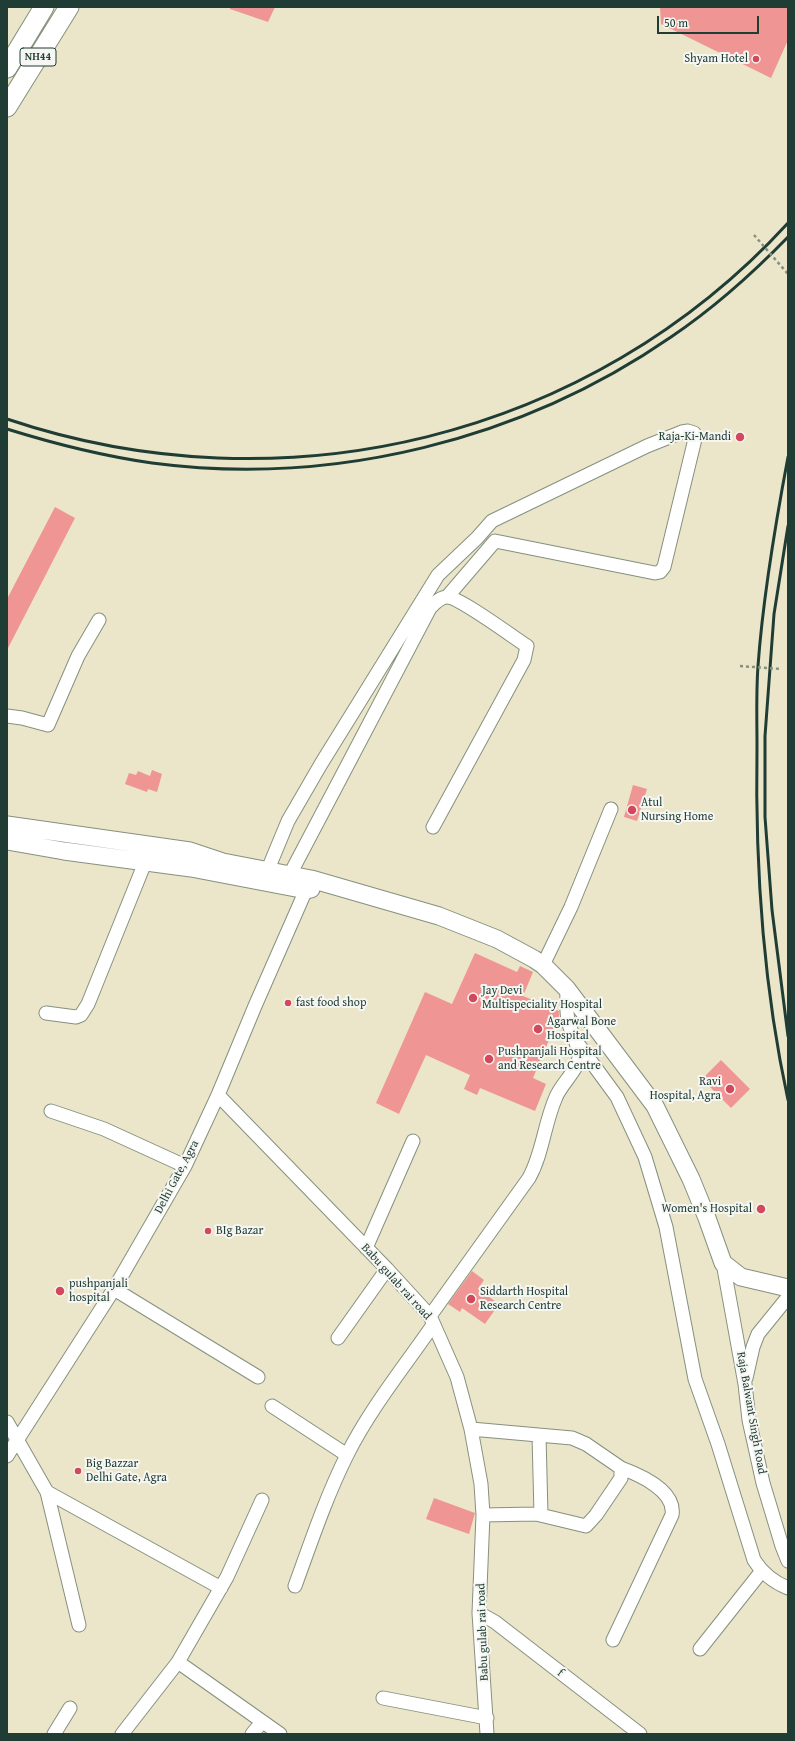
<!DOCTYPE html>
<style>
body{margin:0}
#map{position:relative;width:795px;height:1741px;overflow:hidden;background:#ebe5c9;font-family:"Gentium Book Plus",serif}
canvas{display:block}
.frame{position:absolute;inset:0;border:8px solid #1f3d34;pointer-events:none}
.scale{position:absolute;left:657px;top:16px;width:102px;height:18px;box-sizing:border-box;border:2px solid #1f3d34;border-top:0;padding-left:5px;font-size:12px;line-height:14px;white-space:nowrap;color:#1f3d34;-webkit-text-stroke:3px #f6f6f2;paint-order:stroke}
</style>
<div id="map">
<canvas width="795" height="1741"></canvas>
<div class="frame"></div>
<div class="scale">50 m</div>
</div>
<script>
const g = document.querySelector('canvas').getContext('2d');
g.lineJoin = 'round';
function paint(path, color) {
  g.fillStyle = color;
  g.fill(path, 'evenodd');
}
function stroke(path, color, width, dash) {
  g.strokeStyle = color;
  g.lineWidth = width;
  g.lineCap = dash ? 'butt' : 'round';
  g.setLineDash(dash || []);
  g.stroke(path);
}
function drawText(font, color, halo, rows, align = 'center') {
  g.font = font + ' "Gentium Book Plus",serif';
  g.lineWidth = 4;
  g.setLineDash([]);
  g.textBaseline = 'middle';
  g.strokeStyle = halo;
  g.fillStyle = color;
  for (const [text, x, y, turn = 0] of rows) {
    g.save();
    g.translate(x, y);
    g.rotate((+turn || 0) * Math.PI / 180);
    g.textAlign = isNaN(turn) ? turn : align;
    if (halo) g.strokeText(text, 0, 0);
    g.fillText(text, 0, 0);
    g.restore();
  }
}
const building = new Path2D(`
 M230 7H275L268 22 230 9Z
 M660 7H788V40L771 78 661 24Z
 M55 507 75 518 7 650V599Z
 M152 770 162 774 157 792 148 789 147 792 125 784 129 773 136 775 138 771 150 776Z
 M633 785 647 789 637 821 624 817Z
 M475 953 517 972 520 966 533 972 523 996 559 1011V1016L533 1078 546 1084 535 1111 480 1088 477 1095 464 1089 470 1075 426 1055 399 1114 376 1103 425 992 452 1004Z
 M721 1060 750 1089 731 1108 702 1079Z
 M472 1271 484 1280 478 1289 499 1304 485 1324 462 1308 460 1312 448 1304Z
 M434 1498 475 1513 469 1534 426 1519Z`);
const minor = new Path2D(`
 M7 716 22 718 48 725 78 656 99 620
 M264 879 288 821 321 764 438 575 477 538 492 521 647 446 682 432 688 431 694 433 695 439 664 567 660 572 655 573 495 541 447 597
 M286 882 430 608C434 604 440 597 447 597 459 597 513 637 527 646L524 660 433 827
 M543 965 571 907 611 809
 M46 1013 76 1017 81 1015 88 1004 148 855
 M576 1041 617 1097 645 1157 666 1227 695 1379 718 1444 754 1560C763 1574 773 1582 788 1588
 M218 1095 387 1269 430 1316 457 1377 471 1429 481 1484 483 1515 479 1613 487 1734
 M51 1111 104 1129 185 1166
 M366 1248 413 1141
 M723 1263 745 1384 749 1420 763 1483 782 1546 788 1561
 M114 1289 258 1377
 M430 1316 529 1178C543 1153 544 1124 556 1097 561 1084 580 1068 579 1055 578 1042 570 1032 568 1020 566 1010 567 999 567 989
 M338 1338 387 1269
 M746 1378 753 1347 758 1334 788 1297
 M272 1406 347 1455
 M7 1422 47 1492 79 1625
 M471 1429 572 1438 586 1444 621 1468V1478L596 1515 586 1526 536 1514 483 1515
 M539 1435 541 1515
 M7 1456 114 1289 185 1166 218 1095 255 1006 309 883
 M47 1492 221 1588
 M295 1586C311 1542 326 1497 347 1455 370 1409 404 1367 433 1325
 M479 1613 495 1622 640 1734
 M613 1640 672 1515C676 1491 640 1475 621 1468
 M700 1649 761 1572
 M178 1662 280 1734
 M383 1698 487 1718
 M54 1734 70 1708
 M122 1734 178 1662 227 1577 262 1500
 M252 1734 262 1722`);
const major = new Path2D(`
 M7 825 190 851 223 862 311 879 439 916 497 939 534 959 543 965 567 989 655 1106 691 1179 707 1218 723 1263 741 1277 788 1288
 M7 841 64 851 191 868 306 890 311 889`);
const highway = new Path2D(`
 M7 68 44 7
 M7 107 69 7`);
const rail = new Path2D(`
 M7 419C283 512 590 439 788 223
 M7 429C55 444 103 456 152 463 333 487 522 440 671 337 714 308 752 274 788 237
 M788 457C775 526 763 596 758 666 756 693 757 720 757 747 755 865 763 985 788 1100
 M788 526 774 614 765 736V817L772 910 788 1036`);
const pathBridge = new Path2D(`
 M754 235 788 274
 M740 666 781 669`);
const markers = [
 [756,59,4,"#d1495b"],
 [740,437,5,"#d1495b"],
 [632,810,5,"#d1495b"],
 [473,998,5,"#d1495b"],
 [288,1003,4,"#d1495b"],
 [538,1029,5,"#d1495b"],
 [489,1059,5,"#d1495b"],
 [730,1089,5,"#d1495b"],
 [761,1209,5,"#d1495b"],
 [208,1231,4,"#d1495b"],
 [60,1291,5,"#d1495b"],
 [471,1299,5,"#d1495b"],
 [78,1471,4,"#d1495b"]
];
const shields = [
 [38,57,36]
];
const shieldNames = [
 ["NH44",38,57]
];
const poiNames = [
 ["Shyam Hotel",748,59,"right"],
 ["Raja-Ki-Mandi",731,437,"right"],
 ["Atul",641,803],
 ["Nursing Home",641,817],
 ["Jay Devi",482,991],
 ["Multispeciality Hospital",482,1005],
 ["fast food shop",296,1003],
 ["Agarwal Bone",547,1022],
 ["Hospital",547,1036],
 ["Pushpanjali Hospital",498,1052],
 ["and Research Centre",498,1066],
 ["Ravi",721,1082,"right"],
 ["Hospital, Agra",721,1096,"right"],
 ["Women's Hospital",752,1209,"right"],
 ["BIg Bazar",216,1231],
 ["pushpanjali",69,1284],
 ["hospital",69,1298],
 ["Siddarth Hospital",480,1292],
 ["Research Centre",480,1306],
 ["Big Bazzar",86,1464],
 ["Delhi Gate, Agra",86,1478]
];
const streetNames = [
 ["Delhi Gate, Agra",177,1177,-62],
 ["Babu gulab rai road",396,1282,48],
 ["Raja Balwant Singh Road",751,1413,80],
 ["Babu gulab rai road",483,1632,-92],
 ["f",560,1673,38]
];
paint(building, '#ef9594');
stroke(minor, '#85917e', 15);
stroke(major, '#85917e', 19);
stroke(highway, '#85917e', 21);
stroke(minor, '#fff', 13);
stroke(major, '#fff', 17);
stroke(highway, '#fff', 19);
stroke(rail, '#1f3d34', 3);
stroke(pathBridge, '#85917e', 2.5, [3, 3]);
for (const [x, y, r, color] of markers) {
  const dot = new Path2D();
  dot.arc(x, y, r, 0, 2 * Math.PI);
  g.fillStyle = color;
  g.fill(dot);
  stroke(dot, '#f6f6f2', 1.5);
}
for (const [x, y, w] of shields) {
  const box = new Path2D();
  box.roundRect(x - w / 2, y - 9, w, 18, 3);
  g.fillStyle = '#f6f6f2';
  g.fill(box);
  stroke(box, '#1f3d34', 1);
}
drawText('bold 11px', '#1f3d34', null, shieldNames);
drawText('12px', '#1f3d34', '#f6f6f2', poiNames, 'left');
drawText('12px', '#1f3d34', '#f6f6f2', streetNames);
</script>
